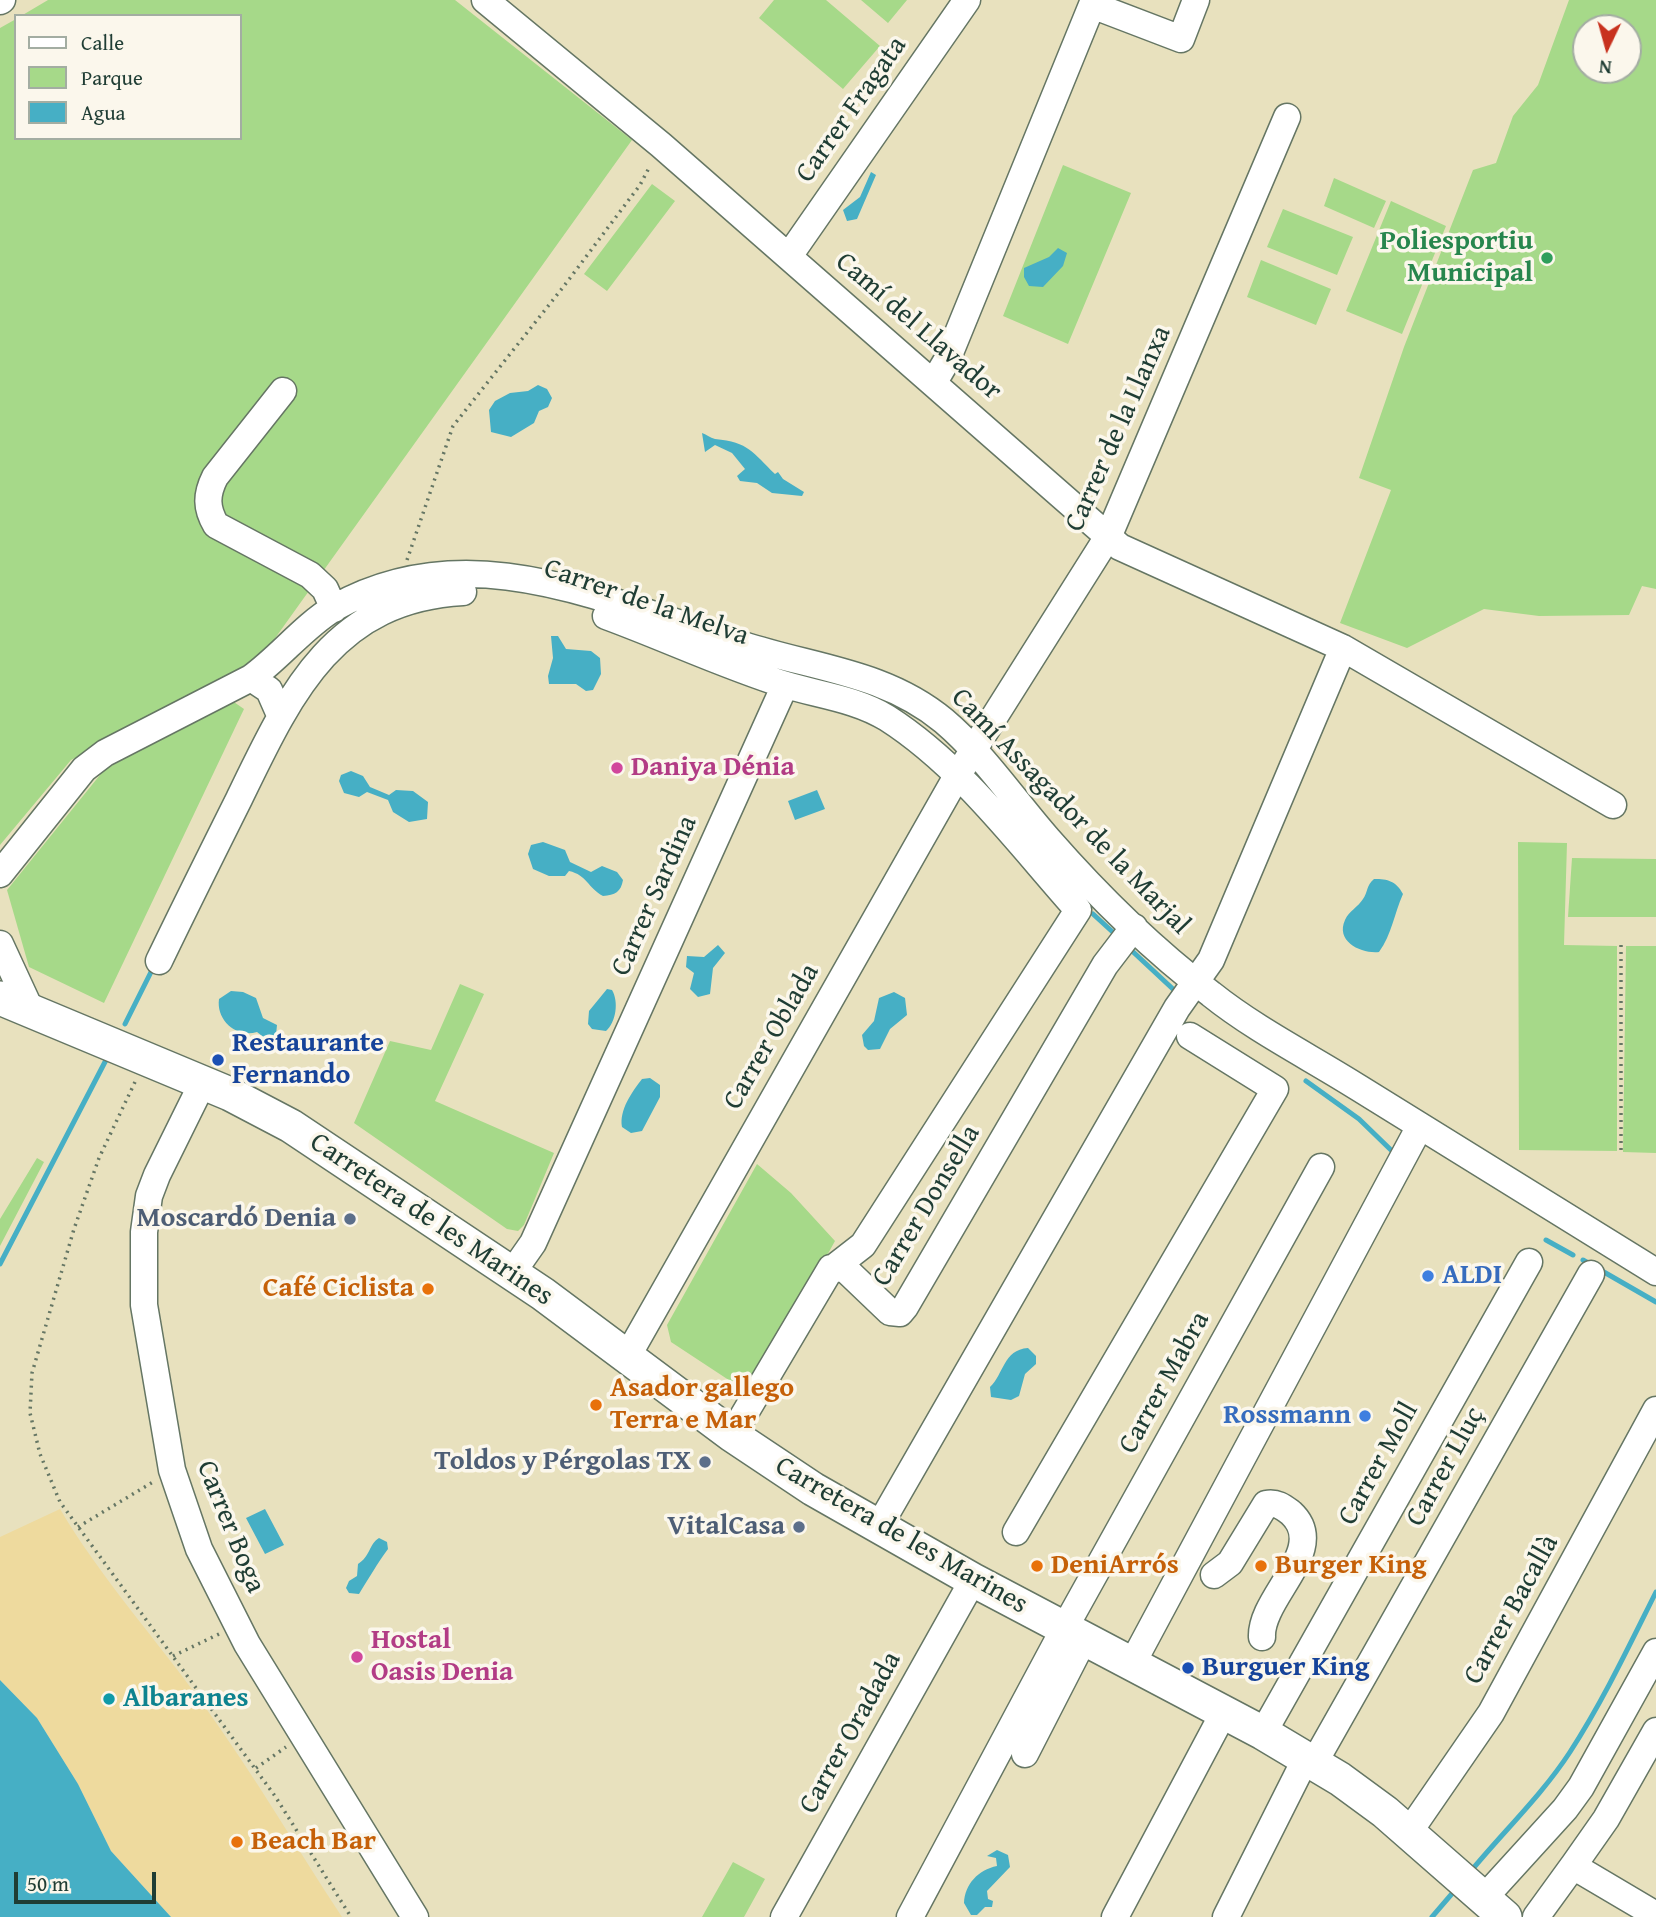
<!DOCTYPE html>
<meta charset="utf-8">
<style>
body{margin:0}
#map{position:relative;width:1656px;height:1917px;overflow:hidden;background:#e8e1be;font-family:"Gentium Book Plus",serif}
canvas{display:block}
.legend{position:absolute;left:14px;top:14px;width:228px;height:126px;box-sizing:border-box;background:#fbf7ec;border:2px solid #a3ada2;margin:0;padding:9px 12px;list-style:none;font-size:21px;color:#1f3d34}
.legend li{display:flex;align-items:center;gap:14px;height:35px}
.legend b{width:35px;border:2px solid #a3ada2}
.north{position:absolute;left:1572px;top:14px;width:70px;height:70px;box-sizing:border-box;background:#fbf7ec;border:2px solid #a3ada2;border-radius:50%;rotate:185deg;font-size:19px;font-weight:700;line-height:28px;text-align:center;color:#1f3d34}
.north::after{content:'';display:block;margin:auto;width:24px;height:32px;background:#c8321e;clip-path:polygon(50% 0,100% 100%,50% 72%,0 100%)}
.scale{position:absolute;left:14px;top:1872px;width:142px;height:32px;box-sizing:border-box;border:4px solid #1f3d34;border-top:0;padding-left:9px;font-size:21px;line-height:24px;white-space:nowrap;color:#1f3d34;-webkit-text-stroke:5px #fbf7ec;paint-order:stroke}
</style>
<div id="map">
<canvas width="1656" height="1917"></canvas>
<ul class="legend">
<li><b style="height:9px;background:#fff"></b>Calle</li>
<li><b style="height:19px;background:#a6d989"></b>Parque</li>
<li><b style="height:19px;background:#46afc5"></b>Agua</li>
</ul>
<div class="north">N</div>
<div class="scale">50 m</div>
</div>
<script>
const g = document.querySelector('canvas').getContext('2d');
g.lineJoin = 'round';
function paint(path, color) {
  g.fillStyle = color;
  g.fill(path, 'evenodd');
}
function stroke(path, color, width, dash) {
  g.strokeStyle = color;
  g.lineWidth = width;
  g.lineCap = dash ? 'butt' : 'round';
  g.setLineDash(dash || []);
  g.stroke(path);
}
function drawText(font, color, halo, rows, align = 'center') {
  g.font = font + ' "Gentium Book Plus",serif';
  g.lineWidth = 7;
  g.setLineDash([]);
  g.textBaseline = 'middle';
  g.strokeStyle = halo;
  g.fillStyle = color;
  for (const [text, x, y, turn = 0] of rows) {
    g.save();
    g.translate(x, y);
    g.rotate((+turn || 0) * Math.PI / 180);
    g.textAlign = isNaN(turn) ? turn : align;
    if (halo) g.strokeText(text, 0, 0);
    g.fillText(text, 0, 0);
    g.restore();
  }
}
const green = new Path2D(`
 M48 0H455L632 140 258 662 71 760 0 845V28L16 19V138H240V16H21Z
 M774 0H826L880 46 843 89 759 18Z
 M861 0H907L888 23Z
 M1569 0H1656V589L1642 586 1629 615 1539 616 1484 609 1407 648 1340 623 1391 490 1359 478 1404 347 1473 170 1496 163 1513 116 1538 85ZM1586 28H1628V70H1586Z
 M1063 165 1131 193 1068 344 1003 316Z
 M1334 178 1386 201 1374 228 1324 206Z
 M652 184 675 201 607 291 584 274Z
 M1391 201 1446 226 1402 334 1346 311Z
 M1283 209 1353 237 1337 275 1267 247Z
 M1261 260 1331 289 1316 325 1247 297Z
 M231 700 244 709 104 1003 29 967 7 890 104 770Z
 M1518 842 1567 843 1564 945 1617 946V1151L1519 1150Z
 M1572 858 1656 859V917H1568Z
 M1626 946H1656V1153L1623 1152Z
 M460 984 484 994 435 1101 554 1153 524 1225 518 1231 507 1229 354 1123 390 1041 431 1050Z
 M37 1158 44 1162 0 1246V1219Z
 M757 1164 791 1193 835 1241 750 1394 671 1342 667 1325Z
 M733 1862 765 1879 744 1917H702Z`);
const sand = new Path2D(`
 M60 1509C102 1580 158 1641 205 1707 254 1775 296 1847 342 1917H171L111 1851 78 1784 37 1718 0 1680V1537Z`);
const water = new Path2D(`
 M871 172 876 175 857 219 847 221 843 210 860 197Z
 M1058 248 1067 253 1063 266 1043 287 1029 286 1024 277V268L1049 257Z
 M538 385 547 389 552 398 548 407 539 411 534 423 511 437 491 432 489 410 495 401 510 393 528 391Z
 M702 433C706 434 710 438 715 439 749 442 753 453 775 474L778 472 783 479 804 492 802 496 772 493 757 483 740 481 737 476 745 469 732 453 715 445 705 452Z
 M551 636H558L566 649 591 651 600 658 601 674 593 690 586 691 576 684H549L548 676 553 658Z
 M351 771 363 776 370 787 389 795 396 790 413 791 428 802 427 819 409 822 393 812 388 800 367 792 359 797 344 793 339 781 341 775Z
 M817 790 825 809 795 820 788 801Z
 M543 842 565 850 570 862 591 872 602 866 617 872 623 880C621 892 615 895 603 896 588 888 587 875 569 871L565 876H549L533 869 528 854 531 845Z
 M1374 879C1388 879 1396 881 1403 894 1394 914 1392 934 1379 952 1362 954 1335 942 1345 920 1349 911 1358 907 1363 899 1368 892 1366 886 1374 879Z
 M718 945 725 953 713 968 710 994 698 997 690 989 694 973 686 967 687 956 704 957Z
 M607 989 612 990C619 1002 616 1022 606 1031L592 1029 588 1024 589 1011Z
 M231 991 243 992 256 998 263 1018 277 1025 276 1035 266 1039 257 1032C236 1038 216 1020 219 999Z
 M894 992 905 998 907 1015 890 1029 880 1049 868 1050 864 1046 862 1035 874 1021 879 998Z
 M650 1078 660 1085V1097L642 1131 631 1133 622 1127C619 1110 632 1092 642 1079Z
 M1028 1348 1036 1356V1364L1025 1374 1019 1396 1011 1400 991 1397 990 1387C1004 1374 1003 1350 1028 1348Z
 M265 1509 284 1545 265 1554 246 1518Z
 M379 1538 387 1542 388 1549C377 1564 369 1578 359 1594L349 1593 346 1588 349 1581 357 1576 358 1564C370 1557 369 1544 379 1538Z
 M0 1680 37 1718 78 1784 111 1851 171 1917H0Z
 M997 1850 1008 1855 1010 1867 987 1891 988 1899 993 1901 992 1907H985L977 1915H971L964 1903C965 1884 978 1870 997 1866L996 1858 987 1856Z`);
const stream = new Path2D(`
 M1093 914 1116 935
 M1130 949 1174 990
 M125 1024 154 966
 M1306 1081 1359 1119 1392 1151
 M1546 1240 1573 1255
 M1583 1260 1656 1302
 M0 1264 106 1060
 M1471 1871C1504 1831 1542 1795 1570 1752 1603 1701 1629 1646 1656 1592
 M1432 1917 1456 1889`);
const path = new Path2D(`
 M407 560 453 426 564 286 640 185 650 166
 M135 1082 99 1158 74 1229 32 1373 30 1413 40 1454 60 1502 275 1796 351 1917
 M1621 1150V943
 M78 1527 153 1482
 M173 1656 219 1634
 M256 1768 286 1747`);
const minor = new Path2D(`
 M485 0 661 145 1120 547 1343 648 1613 805
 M0 1 2 0
 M789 256 967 0
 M934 382 947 360 1092 5 1181 39 1196 0
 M283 391 215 477C206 495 206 508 216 525L310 575 325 589 334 609
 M606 616C666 638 725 666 786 685 819 695 856 699 887 718 962 766 1019 844 1078 910L863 1245 836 1266
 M251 678C280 657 304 626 334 608 470 531 610 603 743 645 813 668 885 672 944 721 984 755 1013 799 1048 839 1097 895 1152 949 1211 994 1256 1030 1310 1057 1359 1088 1458 1150 1557 1211 1656 1272
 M0 874 84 769 105 753 251 678 269 690 280 715
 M0 944 31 1011
 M159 961C185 907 212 853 239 799 289 696 332 599 463 592
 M203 1082 157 1175 149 1196 144 1232V1305L172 1470 199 1549 247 1644 415 1917
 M512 1273 533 1243 785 685
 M627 1357 957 776 1109 535 1287 117
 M732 1435 831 1268 845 1269 890 1312 900 1313 905 1307 1105 965 1134 927
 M878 1528 1177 1008 1211 960 1343 648
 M1016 1532 1275 1089 1190 1036
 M1214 1575 1230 1563 1266 1504C1277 1502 1283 1507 1291 1513 1330 1549 1260 1597 1262 1637
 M1132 1664 1420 1126
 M1263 1733 1529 1262
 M1025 1754 1084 1639
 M1314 1763 1591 1274
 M1409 1832 1491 1713 1656 1410
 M1573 1866 1606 1819 1656 1731
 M1484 1898 1565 1809 1581 1787 1656 1652
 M784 1917 973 1580
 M910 1917 1064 1629 1321 1167
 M1115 1917 1224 1712
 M1226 1917 1306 1758
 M1536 1917 1573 1866 1656 1915`);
const major = new Path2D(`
 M0 998 230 1094 291 1126 543 1294 732 1435 813 1489 973 1580 1263 1733 1340 1779 1385 1812 1505 1917`);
const markers = [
 [1547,258,7,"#2e9e5b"],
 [617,768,7,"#d1479c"],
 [218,1060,7,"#1a4fb4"],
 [350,1219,7,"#5c6f8a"],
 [1428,1276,7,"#3f7fe0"],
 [428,1289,7,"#e8710a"],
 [596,1405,7,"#e8710a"],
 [1365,1416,7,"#3f7fe0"],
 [705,1462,7,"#5c6f8a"],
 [799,1527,7,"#5c6f8a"],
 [1037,1566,7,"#e8710a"],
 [1261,1566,7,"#e8710a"],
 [357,1657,7,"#d1479c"],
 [1188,1668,7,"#1a4fb4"],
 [109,1699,7,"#0f9aa8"],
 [237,1842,7,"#e8710a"]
];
const streetNames = [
 ["Carrer Fragata",852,110,-55],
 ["Camí del Llavador",918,327,41],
 ["Carrer de la Llanxa",1119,429,-66],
 ["Carrer de la Melva",646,603,19],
 ["Camí Assagador de la Marjal",1070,812,46],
 ["Carrer Sardina",655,896,-66],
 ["Carrer Oblada",772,1037,-60],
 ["Carrer Donsella",927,1206,-59],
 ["Carretera de les Marines",431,1220,34],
 ["Carrer Mabra",1165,1383,-61],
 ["Carrer Moll",1379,1464,-61],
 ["Carrer Lluç",1446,1467,-61],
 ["Carrer Boga",230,1527,68],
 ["Carretera de les Marines",901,1536,30],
 ["Carrer Bacallà",1512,1610,-61],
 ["Carrer Oradada",851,1733,-61]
];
const leisureNames = [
 ["Poliesportiu",1533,242],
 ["Municipal",1533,274]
];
const hotelNames = [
 ["Daniya Dénia",631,768],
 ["Hostal",371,1641],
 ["Oasis Denia",371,1673]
];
const transitNames = [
 ["Restaurante",232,1044],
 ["Fernando",232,1076],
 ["Burguer King",1202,1668]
];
const serviceNames = [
 ["Moscardó Denia",336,1219],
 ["Toldos y Pérgolas TX",691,1462],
 ["VitalCasa",785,1527]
];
const shopNames = [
 ["ALDI",1442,1276],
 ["Rossmann",1351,1416,"right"]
];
const foodNames = [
 ["Café Ciclista",414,1289,"right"],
 ["Asador gallego",610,1389],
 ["Terra e Mar",610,1421],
 ["DeniArrós",1051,1566],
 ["Burger King",1275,1566],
 ["Beach Bar",251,1842]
];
const cultureNames = [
 ["Albaranes",123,1699]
];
paint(green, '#a6d989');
paint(sand, '#eeda9e');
paint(water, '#46afc5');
stroke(stream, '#46afc5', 5);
stroke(minor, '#657664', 29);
stroke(major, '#657664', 36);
stroke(path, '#657664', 3.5, [2, 5]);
stroke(minor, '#fff', 26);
stroke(major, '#fff', 33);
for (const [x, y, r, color] of markers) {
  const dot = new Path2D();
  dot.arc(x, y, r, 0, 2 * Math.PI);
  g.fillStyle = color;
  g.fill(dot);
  stroke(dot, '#fbf7ec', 2.5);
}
drawText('28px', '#1f3d34', '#fbf7ec', streetNames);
drawText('bold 28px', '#27864d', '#fbf7ec', leisureNames, 'right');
drawText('bold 28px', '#b23c85', '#fbf7ec', hotelNames, 'left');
drawText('bold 28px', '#164399', '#fbf7ec', transitNames, 'left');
drawText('bold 28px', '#4e5e75', '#fbf7ec', serviceNames, 'right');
drawText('bold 28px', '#366cbe', '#fbf7ec', shopNames, 'left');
drawText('bold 28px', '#c56008', '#fbf7ec', foodNames, 'left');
drawText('bold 28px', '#0d838f', '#fbf7ec', cultureNames, 'left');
</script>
